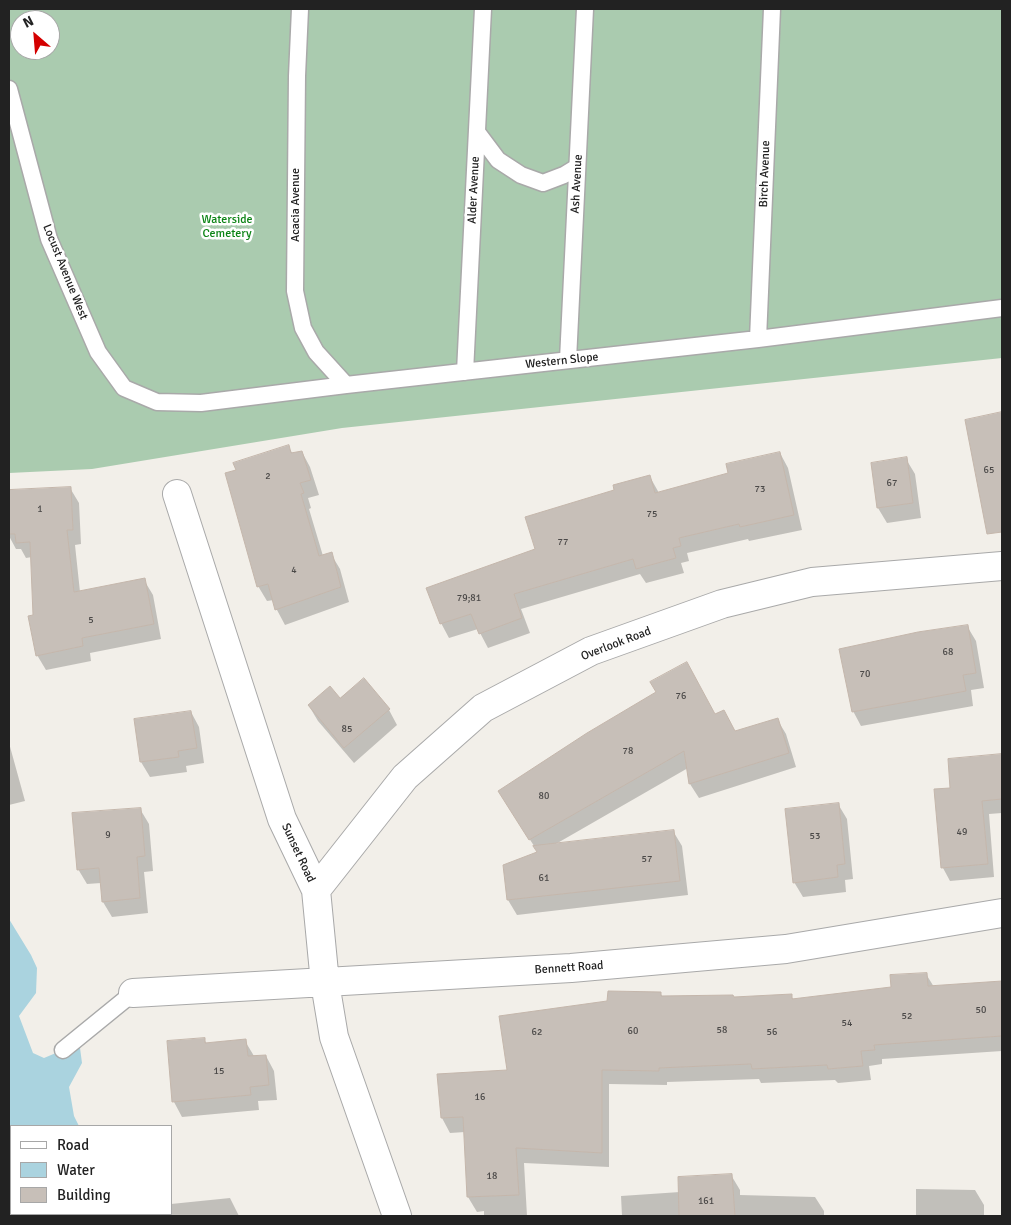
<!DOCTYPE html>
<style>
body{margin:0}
#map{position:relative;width:1011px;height:1225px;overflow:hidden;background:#f2efe9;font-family:Signika,sans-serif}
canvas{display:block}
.frame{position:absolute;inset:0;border:10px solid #222;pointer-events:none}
.legend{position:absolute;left:10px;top:1125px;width:162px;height:90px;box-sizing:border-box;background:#fff;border:1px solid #a7a7a7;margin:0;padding:6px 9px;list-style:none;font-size:15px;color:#222}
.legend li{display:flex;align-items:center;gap:10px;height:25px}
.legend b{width:25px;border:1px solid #a7a7a7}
.north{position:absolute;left:10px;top:10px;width:50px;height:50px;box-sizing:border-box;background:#fff;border:1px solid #a7a7a7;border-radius:50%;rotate:333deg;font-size:14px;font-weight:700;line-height:20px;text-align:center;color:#222}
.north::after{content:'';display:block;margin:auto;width:18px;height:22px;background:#d40000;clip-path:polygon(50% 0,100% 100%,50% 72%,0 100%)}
</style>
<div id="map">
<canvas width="1011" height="1225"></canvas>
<div class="frame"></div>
<ul class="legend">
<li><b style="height:6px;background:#fff"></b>Road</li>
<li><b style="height:14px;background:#aad3df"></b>Water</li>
<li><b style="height:14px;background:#c7bfb8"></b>Building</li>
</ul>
<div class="north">N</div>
</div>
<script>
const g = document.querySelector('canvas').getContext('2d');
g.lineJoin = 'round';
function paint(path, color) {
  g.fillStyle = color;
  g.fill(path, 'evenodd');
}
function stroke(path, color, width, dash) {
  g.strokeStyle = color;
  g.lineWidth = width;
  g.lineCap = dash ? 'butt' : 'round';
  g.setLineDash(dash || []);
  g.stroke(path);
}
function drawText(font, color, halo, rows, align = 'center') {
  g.font = font + ' Signika,sans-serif';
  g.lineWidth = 5;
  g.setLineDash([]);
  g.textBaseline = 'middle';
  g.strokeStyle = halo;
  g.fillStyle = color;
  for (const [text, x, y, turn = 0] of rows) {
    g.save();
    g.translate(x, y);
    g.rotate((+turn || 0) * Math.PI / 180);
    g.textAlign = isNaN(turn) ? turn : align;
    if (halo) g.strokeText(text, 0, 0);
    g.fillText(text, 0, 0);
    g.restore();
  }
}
const sand = new Path2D(`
 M77 1214H144V1216H80Z`);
const cemetery = new Path2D(`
 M9 9H1002V358L342 428 92 469 9 473ZM20 20H50V50H20Z`);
const water = new Path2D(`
 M9 919 31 955 37 968 36 993 19 1016 33 1053 44 1058 63 1050 80 1048 82 1063 69 1087 74 1116 79 1126H11V1214H73L75 1216H9Z`);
const shadow = new Path2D(`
 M1002 414V519L992 520 967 421Z
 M288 447 293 454 302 452 310 467 319 495 308 498 311 508 309 509 323 556 331 554 340 569 349 602 285 625 277 610 274 600 267 601 258 586 237 470Z
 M780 453 788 468 802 530 749 541 748 539 687 553 689 561 681 563 684 573 646 583 640 574 521 609 530 633 488 648 478 629 449 638 441 623 616 491 650 477 659 493 729 474Z
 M906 459 915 474 921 518 887 523 878 508 872 464Z
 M70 488 79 503 81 544 75 545 80 592 144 580 153 595 161 639 90 653 91 661 46 670 37 655 32 557 26 558 21 549H16L9 536V492Z
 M967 626 976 641 984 688 971 690 973 706 861 726 853 711Z
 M340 700 389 710 397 725 354 763 318 721 309 706Z
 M191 712 199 727 204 763 186 766 187 772 150 777 141 762Z
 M715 715 735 732 777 719 786 734 796 767 699 798 690 784 688 768 554 845 673 831 682 846 688 895 517 915 508 900 538 852 508 806Z
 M9 743 25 801 9 805Z
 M1002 756V813L989 814 994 877 950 881 943 868 952 789 949 760Z
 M838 804 847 819 853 879 845 880 846 892 803 897 794 882Z
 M140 809 149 824 153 871 144 872 148 913 112 917 103 902 101 883 87 884 78 869Z
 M926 974 934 987 1002 982V1051L882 1059V1064L869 1066 871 1080 838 1083 835 1080 761 1083 759 1079 667 1082V1085L609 1084V1167L524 1163 527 1216H622L621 1196 680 1192 731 1175 740 1190V1195L815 1197 824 1211V1216H484V1211L477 1212 468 1197 465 1132 450 1133 442 1118 439 1075 508 1071 660 993 663 997 734 998 791 996 794 1000 892 989Z
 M204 1039 207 1044 245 1041 254 1056H266L274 1071 277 1100 258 1101 259 1110 182 1117 174 1102Z
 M916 1189 975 1190 984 1205V1216H916Z
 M230 1198 239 1216H170L171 1204Z`);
const building = new Path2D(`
 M1002 412V532L987 534 965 420Z
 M289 445 291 453 302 451 311 480 300 483 304 493 301 494 319 556 332 552 341 587 275 610 268 584 257 587 225 473 236 470 233 463Z
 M780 452 794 515 740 527 739 524 679 538 681 546 673 548 676 558 636 569 633 559 514 594 522 618 479 634 471 614 440 624 426 588 535 549 525 517 614 490 613 485 650 475 655 493 728 473 726 464Z
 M907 457 913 503 877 508 871 463Z
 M71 487 73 530H67L74 592 145 578 154 624 82 638 83 646 36 656 28 616 33 615 30 542 16 543 15 534H9V490Z
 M968 625 976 673 963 675 966 691 852 712 839 649 918 632Z
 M687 662 715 714 724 710 735 731 778 718 789 753 689 784 684 751 529 840 498 791 587 733 656 692 650 682Z
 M364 678 390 709 344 748 308 705 330 686 340 698Z
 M191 711 197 748 178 751 179 757 140 762 134 719Z
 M1002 754V799L982 801 988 864 941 868 934 789 950 788 948 759Z
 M839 803 845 864 837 865 838 877 793 883 785 809Z
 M141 808 145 856 137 857 140 898 102 902 99 868 77 870 72 813Z
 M674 830 680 881 507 900 503 865 537 852 533 846Z
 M927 973 928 986 1002 981V1036L874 1045 875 1050 861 1051 863 1066 828 1069 827 1065 752 1069 751 1064 659 1068V1071L602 1070V1153L516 1148 519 1195 467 1197 463 1117 441 1118 437 1074 507 1070 499 1016 607 1001 608 991 661 992V996L733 995 734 997 792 994V999L891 987 890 975Z
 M205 1038V1043L246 1039 248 1056 266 1055 269 1085 250 1087 251 1095 172 1102 167 1041Z
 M732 1174 735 1216H679L678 1177Z`);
const lane = new Path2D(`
 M300 9 297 76 295 291 303 328 316 352 346 385
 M9 89 49 239 98 352 124 388 157 402 201 403 346 385 758 339 1002 308
 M477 132 498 160 521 175 543 183 564 175 577 167
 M758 339 772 9
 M568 360 585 9
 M465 372 483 9
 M63 1050 133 993`);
const street = new Path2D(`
 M177 494 282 819 316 890 325 983 334 1037 397 1216
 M316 890 405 777 483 708 591 651 722 604 812 582 1002 566
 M133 993 571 968 786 949 1002 913`);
const numberNames = [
 ["65",989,470],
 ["2",268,476],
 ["67",892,483],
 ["73",760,489],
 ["1",40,509],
 ["75",652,514],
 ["77",563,542],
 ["4",294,570],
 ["79;81",469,598],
 ["5",91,620],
 ["68",948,652],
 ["70",865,674],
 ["76",681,696],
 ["85",347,729],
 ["78",628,751],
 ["80",544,796],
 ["49",962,832],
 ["9",108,835],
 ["53",815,836],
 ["57",647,859],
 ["61",544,878],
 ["50",981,1010],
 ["52",907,1016],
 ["54",847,1023],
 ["58",722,1030],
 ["60",633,1031],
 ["62",537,1032],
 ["56",772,1032],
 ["15",219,1071],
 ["16",480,1097],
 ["18",492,1176],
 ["161",706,1201]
];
const streetNames = [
 ["Birch Avenue",765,174,-88],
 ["Ash Avenue",577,184,-87],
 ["Alder Avenue",474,190,-87],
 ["Acacia Avenue",296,205,-90],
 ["Locust Avenue West",65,272,68],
 ["Western Slope",562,361,-6],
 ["Overlook Road",616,644,-21],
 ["Sunset Road",298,853,65],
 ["Bennett Road",569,968,-4]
];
const parkNames = [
 ["Waterside",227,220],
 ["Cemetery",227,234]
];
paint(sand, '#fff1ba');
paint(cemetery, '#aacbaf');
paint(water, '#aad3df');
paint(shadow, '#0003');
paint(building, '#c7bfb8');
stroke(building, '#c4b6ab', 1);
stroke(lane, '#a9a9a9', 19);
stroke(street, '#a9a9a9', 30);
stroke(lane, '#fff', 16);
stroke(street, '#fff', 28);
drawText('10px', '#4b4948', null, numberNames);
drawText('12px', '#222', '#fff', streetNames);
drawText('12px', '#0c8416', '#fff', parkNames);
</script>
